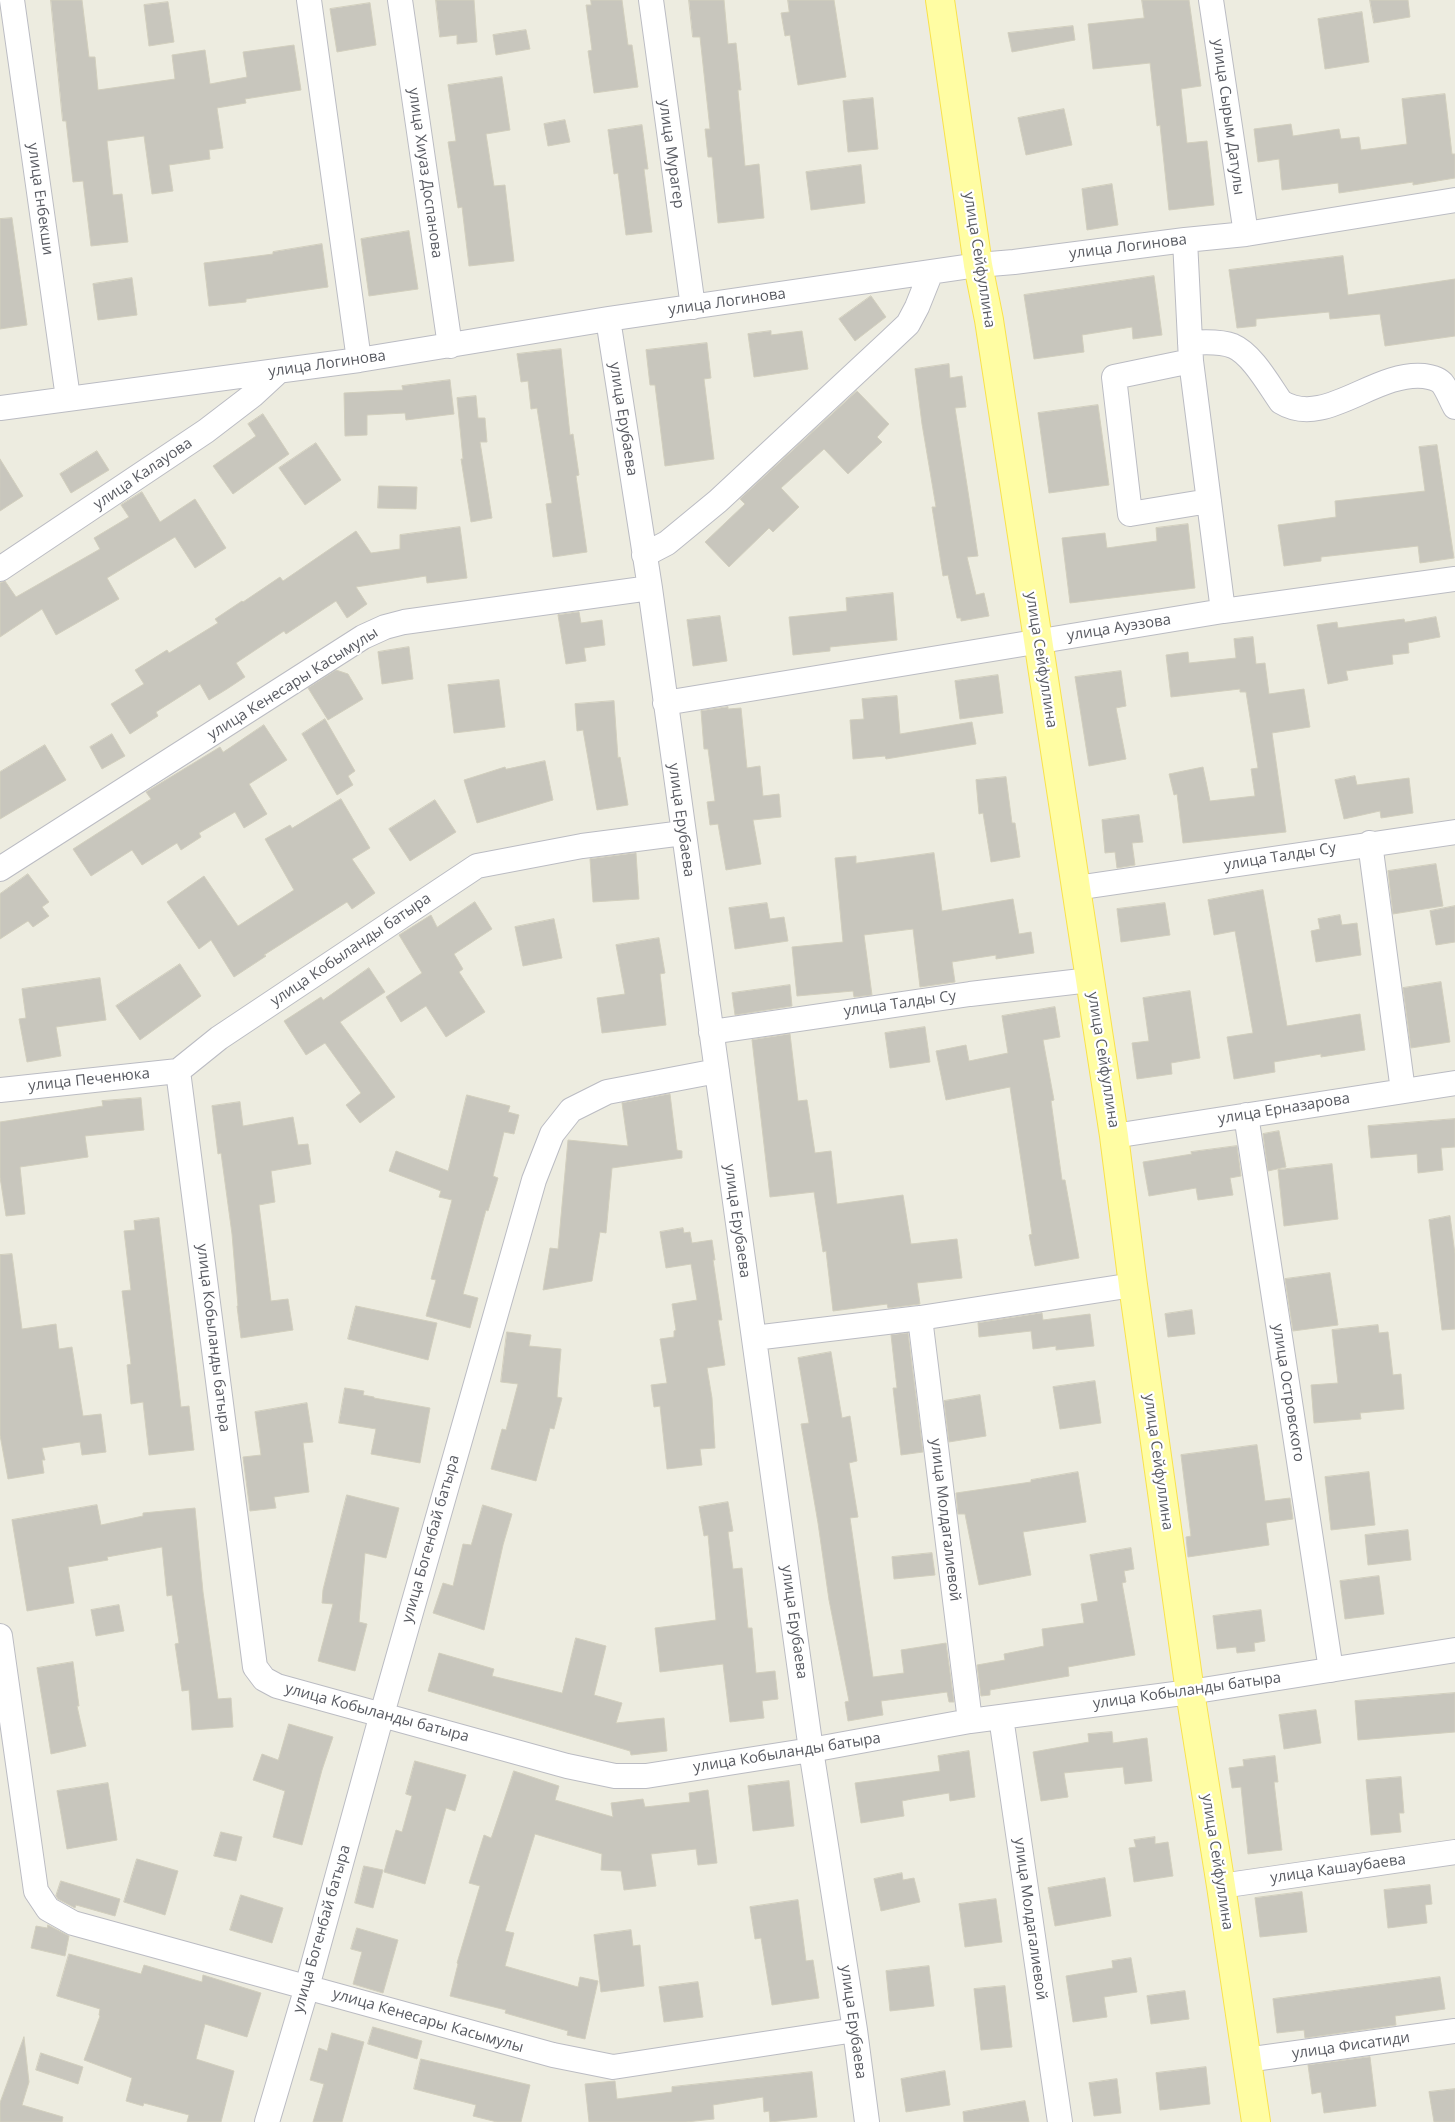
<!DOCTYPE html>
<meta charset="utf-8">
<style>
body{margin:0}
canvas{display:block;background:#edece0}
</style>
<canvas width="1455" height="2122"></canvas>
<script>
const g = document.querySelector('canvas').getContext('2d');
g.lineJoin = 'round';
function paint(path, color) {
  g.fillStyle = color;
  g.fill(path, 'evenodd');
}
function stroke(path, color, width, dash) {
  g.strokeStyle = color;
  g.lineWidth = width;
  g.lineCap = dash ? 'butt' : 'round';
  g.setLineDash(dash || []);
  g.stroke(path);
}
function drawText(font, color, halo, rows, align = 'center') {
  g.font = font + ' "Open Sans",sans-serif';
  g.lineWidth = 4.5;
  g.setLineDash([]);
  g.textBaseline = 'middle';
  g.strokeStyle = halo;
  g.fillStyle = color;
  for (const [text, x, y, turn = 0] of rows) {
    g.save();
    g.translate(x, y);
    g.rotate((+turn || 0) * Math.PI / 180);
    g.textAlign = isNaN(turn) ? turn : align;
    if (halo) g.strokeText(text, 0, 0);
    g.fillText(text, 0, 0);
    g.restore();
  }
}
const building = new Path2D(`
 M51 0H82L89 57H95L98 90 175 79 172 55 205 50 210 84 247 77 243 52 294 45 301 90 245 99 246 103 217 108 223 148 209 150 210 159 169 165 173 191 152 194 144 136 107 141 113 195 122 194 128 242 91 246 83 181 73 182 66 121H63Z
 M436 0H474L477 42 457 44V35L440 37Z
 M591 0H622L628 45H632L638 87 594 93 588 51 592 50 586 5H591Z
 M689 0H724L728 44 736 43 741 90H738L745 166 759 164 764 218 718 223 712 157H708L705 129H710L700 37H693Z
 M788 0H834L846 77 798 85 790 35 785 36 781 13 789 12Z
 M1142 0H1189L1201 86 1181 89 1187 143 1207 141 1214 205 1169 210 1160 125 1157 126 1150 63 1093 69 1088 24 1144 18Z
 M1370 0H1408L1410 17 1374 23Z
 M168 2 174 42 149 46 144 5Z
 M370 3 376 45 337 52 330 9Z
 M1362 12 1369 62 1325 69 1318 19Z
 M1073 26 1075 40 1012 52 1008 33Z
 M526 30 530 49 496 55 493 35Z
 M502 77 510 130 486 134 494 186 505 185 514 261 469 266 462 207 458 208 448 142 456 141 448 85Z
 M1445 94 1452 154H1455V178L1413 185V182L1339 193 1338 183 1282 190 1279 159 1258 162 1254 129 1291 124 1293 136 1339 129 1341 139 1359 137 1361 150 1407 144 1402 99Z
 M873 98 878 149 848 152 843 101Z
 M1064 109 1072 145 1026 155 1018 118Z
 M565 120 570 142 548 146 544 124Z
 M642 125 648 169H644L652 232 626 235 618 173 614 174 608 130Z
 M861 165 865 203 811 210 806 172Z
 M1112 184 1118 225 1087 230 1082 189Z
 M12 218 27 325 0 329V219Z
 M409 231 418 289 369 296 361 239Z
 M322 244 328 287 246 299V302L209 306 204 263 273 254V252Z
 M1343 256 1348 295 1455 279V336L1385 346 1380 314 1330 319 1329 312 1256 319V326L1237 328 1229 270Z
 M1154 276 1162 335 1133 339 1132 327 1082 335 1084 352 1034 359 1024 295Z
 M132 278 137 315 98 320 93 284Z
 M871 296 886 317 855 341 839 319Z
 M771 331V335L802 331 808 369 754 377 748 334Z
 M707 343 711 378 704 379 714 459 665 466 655 385H650L646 350Z
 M561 349 570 435 573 434 579 475 576 476 587 552 553 557 546 504 552 503 537 408 531 409 528 381 521 382 517 354Z
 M949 364 950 378 962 376 966 407 955 408 978 556 967 557 976 595 984 593 989 616 961 621V618H957L948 575 943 576 932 507H936L922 424 915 369Z
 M450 380 454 414 406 420 405 413 367 415V435L345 436 344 393 403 390 402 386Z
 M857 391 889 424 877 437 882 442 848 474 824 449 781 488 799 507 773 532 769 528 729 567 705 542 745 504 740 499Z
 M476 396 478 418H485L487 442H480L492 518 471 522 461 459H463L457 398Z
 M1098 405 1109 485 1049 493 1038 413Z
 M263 414 289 454 233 494 213 466 256 436 248 424Z
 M316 443 341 480 305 505 279 468Z
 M1437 445 1454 558 1420 563 1418 546 1321 557V561L1284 566 1278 525 1336 517 1335 501 1425 491 1419 447Z
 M97 451 109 470 71 493 60 474Z
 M0 459 23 496 0 511Z
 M379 486 417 487 416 509 378 508Z
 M142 492 160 522 195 499 226 548 195 568 175 537 107 578 119 599 56 635 42 609 0 637V583L5 581 16 597 100 549 94 538 129 517 121 505Z
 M1188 524 1195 588 1070 603 1062 538 1105 533 1107 548 1157 541 1156 528Z
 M460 527 467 578 427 583 426 576 356 587 367 604 347 618 336 601 286 634 284 631 236 663 245 677 227 689 209 700 200 684 156 712 158 716 130 734 111 704 144 684 135 670 167 650 169 653 218 623 215 619 242 601 243 602 280 577 283 581 356 531 371 553 400 549V535Z
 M893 593 897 640 830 647V651L793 655 789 617 847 611 846 598Z
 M579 612 581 623 602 620 605 645 584 648 586 661 566 664 558 615Z
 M720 616 727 661 693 666 687 620Z
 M1436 617 1440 637 1408 643 1409 653 1392 655 1393 664 1346 671 1348 680 1328 684 1317 625 1337 622 1338 628 1404 619 1405 622Z
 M1253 637 1256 664 1265 663 1269 694 1304 689 1310 727 1272 733 1286 832 1183 843 1177 794 1174 795 1169 774 1203 767 1210 801 1255 796 1251 769 1258 768 1246 692H1240V689L1171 697 1166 655 1188 652 1189 663 1236 658 1234 639Z
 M409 647 413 679 382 684 378 652Z
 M336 670 348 674 363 699 328 720 308 688Z
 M1121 671 1126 706 1116 708 1126 759 1089 766 1075 677Z
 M998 675 1003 713 960 719 955 681Z
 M499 680 505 727 454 733 448 685Z
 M897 696 900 734 972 722 976 744 886 759 885 756 853 759 850 720 864 719 862 699Z
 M614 701 618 758 620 757 628 805 597 810 583 730 577 731 575 704Z
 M728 707V709L741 708 747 768 760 766 763 796 779 794 781 817 753 820 761 864 726 870 718 824 710 825 707 802 715 801 708 749H704L701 711Z
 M325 719 355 771 348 776 353 785 337 795 302 734Z
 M264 725 287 760 249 784 267 814 244 828 235 812 199 833 201 837 181 850 177 843 142 865 132 850 91 876 73 849 151 799 146 792 220 747 223 752Z
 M112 734 125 756 102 769 90 747Z
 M45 745 66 780 0 819V772Z
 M545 761 553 800 477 823 464 780 505 767 506 769Z
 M1355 776 1357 785 1409 778 1413 813 1381 818 1380 811 1344 819 1335 780Z
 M1006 777 1012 823H1015L1020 857 991 862 983 813 979 814 976 780Z
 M341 799 370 848 352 859 375 893 352 909 347 902 264 955 266 956 234 977 211 940 199 949 167 902 204 876 238 926 294 890 265 839 290 825 292 828Z
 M435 800 456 832 410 861 389 829Z
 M1139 815 1143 842 1132 843 1135 865 1117 868 1115 852 1105 853 1102 820Z
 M636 853 639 899 593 902 590 859Z
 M934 853 942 911 1013 899 1019 934 1031 932 1034 953 996 959V955L952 962 955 982 920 987 913 929 864 935 872 995 854 997 853 991 797 996 792 947 843 942 835 858 856 856V863Z
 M1436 864 1443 906 1393 914 1388 871Z
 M28 874 49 902 42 907 49 916 33 927 28 921 0 939V894Z
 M1263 890 1287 1026 1360 1014 1365 1050 1321 1057V1054L1274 1062 1275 1072 1234 1079 1227 1037 1253 1033 1235 931 1214 935 1208 900Z
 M475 902 492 929 454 954 463 969 459 972 485 1012 446 1037 426 1006 401 1022 386 997 422 973 399 935 431 915 437 927Z
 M767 903 770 919 784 917 788 941 735 949 729 908Z
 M1165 903 1170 935 1121 942 1117 909Z
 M1455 906V942L1436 945 1430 911Z
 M1340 915 1342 925 1357 923 1361 955 1316 962 1311 931 1320 929 1318 919Z
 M554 919 562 958 523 966 515 927Z
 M659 938 665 973 660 974 666 1025 602 1033 597 998 625 994 616 945Z
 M180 964 201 996 140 1040 116 1006Z
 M369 968 385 992 340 1022 395 1097 360 1123 346 1105 361 1093 325 1043 306 1055 284 1021 321 997 323 1000Z
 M100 978 106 1020 56 1027 61 1056 27 1062 19 1019 26 1018 22 989Z
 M1441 982 1450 1042 1411 1048 1403 988Z
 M790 985 792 1006 735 1015 732 993Z
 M1190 991 1200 1058 1171 1063 1172 1074 1137 1079 1132 1043 1149 1041 1143 998Z
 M1055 1007 1060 1037 1043 1040 1054 1100 1051 1101 1062 1180H1065L1079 1258 1035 1266 1029 1235 1032 1234 1010 1087 946 1100 936 1051 966 1045 969 1061 1008 1053 1002 1016Z
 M925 1027 930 1062 890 1068 885 1033Z
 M790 1034 798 1101 807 1100 815 1153 831 1151 837 1204 903 1195 911 1244 957 1239 962 1278 917 1283 920 1304 888 1308 887 1304 833 1311 826 1251 823 1252 814 1192 770 1197 752 1040Z
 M670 1094 677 1150 682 1151V1158L612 1168 606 1233 600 1232 592 1281 543 1290 550 1248 558 1249 568 1140 628 1146 622 1103Z
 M467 1095 510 1106 508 1112 519 1115 514 1134 504 1132 493 1176 498 1178 488 1211 486 1210 463 1294 478 1298 470 1328 426 1316 436 1280 431 1279 452 1200 439 1197 441 1191 389 1171 396 1151 448 1171Z
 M141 1098 144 1130 85 1136 88 1157 20 1167 25 1214 6 1216 0 1177V1122L103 1106 102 1101Z
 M240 1102 243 1126 293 1117 298 1145 308 1144 311 1164 271 1171 275 1202 259 1205 271 1301 288 1299 293 1330 241 1338 237 1306H238L232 1234 221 1153 218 1154 212 1106Z
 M1455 1119V1147L1441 1148 1443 1170 1418 1173 1417 1154 1371 1158 1368 1126Z
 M1279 1131 1286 1167 1268 1171 1263 1134Z
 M1237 1146 1241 1176 1230 1178 1233 1195 1198 1200 1196 1188 1149 1196 1143 1162 1192 1154 1191 1152Z
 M1332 1164 1338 1219 1284 1226 1278 1170Z
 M1450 1216 1455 1254V1329L1442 1330 1429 1220Z
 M159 1218 181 1407 189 1406 194 1450 149 1455 143 1402 131 1404 127 1365 131 1364 122 1291 131 1290 124 1231 135 1230 134 1221Z
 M683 1228 684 1233 690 1232 692 1243 712 1240 715 1260H713L722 1320H718L725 1365 707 1368 712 1398 715 1448 700 1449 702 1465 667 1469 660 1406 654 1407 651 1385 667 1383 660 1339 674 1337V1331L676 1330 672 1304 697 1300 691 1264 666 1268 660 1232Z
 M12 1254 22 1329 56 1324 59 1349 72 1347 83 1416 101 1414 106 1452 82 1455 80 1442 42 1448 45 1460H42L44 1473 8 1479 0 1435V1255Z
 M1330 1273 1338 1325 1293 1331 1285 1279Z
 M356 1306 437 1323 428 1360 348 1339Z
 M1192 1310 1195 1334 1168 1337 1165 1314Z
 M1042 1313 1043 1320 1090 1314 1094 1346 1056 1350V1346L1033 1349 1031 1331 979 1337 978 1323Z
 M1378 1325 1379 1333 1388 1332 1393 1375 1401 1374 1404 1409 1360 1413 1361 1419 1314 1423 1311 1385 1338 1383 1332 1330Z
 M507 1332 531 1335 529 1346 561 1349 557 1397 562 1398 554 1429 550 1428 536 1481 491 1469 502 1429 506 1430 518 1384 501 1382Z
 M908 1333 923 1452 901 1455 893 1388H897L891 1335Z
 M831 1352 842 1418 850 1416 857 1461 849 1463 858 1517 850 1518 873 1677 904 1673 901 1650 946 1643 954 1702H949L947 1692 881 1701 883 1715 848 1721 845 1702 849 1701 829 1600 818 1523 801 1424 809 1423 798 1358Z
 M1095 1381 1101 1423 1060 1429 1053 1387Z
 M345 1388 364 1391 363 1395 374 1397V1398L430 1408 420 1463 371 1454 376 1429 339 1423Z
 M980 1395 986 1436 949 1442 944 1401Z
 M307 1403 313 1442 303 1443 309 1492 274 1497 276 1508 250 1511 243 1457 261 1455 255 1412Z
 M1257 1445 1265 1501 1290 1498 1293 1519 1266 1523 1269 1545 1188 1557 1186 1537 1191 1536 1181 1455Z
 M1078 1472 1086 1522 1023 1532 1031 1575 979 1585 965 1514H958L956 1493 1031 1482V1480Z
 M1369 1472 1375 1525 1331 1530 1325 1477Z
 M347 1495 399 1508 386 1558 365 1553 359 1622 367 1624 355 1671 318 1661 333 1604 322 1603 323 1590Z
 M728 1502 733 1531 728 1532 733 1569 742 1568 748 1628H752L756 1673 775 1671 778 1699 762 1701 764 1718 730 1722 723 1664 660 1672 655 1628 716 1620 708 1535 704 1536 699 1507Z
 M97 1505 101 1525 143 1516V1513L195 1508 203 1592 218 1699 231 1698 233 1727 192 1730 189 1690 182 1691 175 1644 179 1643 172 1595 167 1596 162 1547 107 1557 108 1560 68 1567 74 1603 27 1611 12 1520Z
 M483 1505 512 1514 503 1545 484 1630 433 1613 443 1583 453 1586 463 1544 471 1545Z
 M1408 1530 1411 1560 1368 1565 1365 1535Z
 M1131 1548 1134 1569 1124 1571 1126 1582 1122 1583 1135 1655 1068 1667 1069 1676 990 1690V1695L981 1696 977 1665 1005 1660 1004 1654 1044 1646 1042 1629 1084 1623 1081 1604 1098 1601 1090 1555Z
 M932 1553 935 1575 894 1579 892 1557Z
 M1379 1576 1384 1614 1345 1619 1340 1581Z
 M119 1605 124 1631 96 1636 91 1610Z
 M1261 1610 1265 1641 1254 1643 1255 1651 1237 1653 1236 1647 1217 1649 1213 1616Z
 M576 1638 606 1646 594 1695 622 1703 616 1723 664 1718 667 1751 631 1755 630 1751 428 1691 439 1653 494 1669 492 1676 562 1693Z
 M73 1662 79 1706H77L86 1746 51 1754 37 1668Z
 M1455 1693V1732L1358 1740 1355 1701Z
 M1316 1710 1321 1743 1284 1749 1279 1715Z
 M289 1724 333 1737 322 1770 302 1845 273 1837 285 1791 253 1780 262 1754 278 1760Z
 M1112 1732 1113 1743 1147 1738 1152 1781 1125 1784 1123 1767 1064 1773 1068 1797 1041 1801 1033 1752 1089 1742 1088 1734Z
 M969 1751 975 1797 950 1801 949 1793 912 1799 902 1801 904 1816 861 1823 855 1783 940 1771 938 1756Z
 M1275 1756 1278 1782H1274L1282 1850 1248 1854 1241 1787 1232 1788 1229 1768 1244 1766 1243 1760Z
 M415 1761 466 1775 455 1811 446 1808 425 1884 384 1872 396 1830 402 1832 412 1796 406 1794Z
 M514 1771 559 1786 555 1800 613 1817 611 1803 643 1799 645 1807 690 1802 689 1793 708 1790 717 1863 698 1865 696 1849 651 1854 656 1886 624 1890 621 1871 601 1870 602 1854 535 1834 505 1931 514 1933 505 1966 578 1987 580 1977 598 1981 585 2039 567 2035 568 2031 505 2013 506 2010 450 1996 458 1964 457 1963 480 1886 469 1883 484 1835 491 1838Z
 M1401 1777 1404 1813H1399L1401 1832 1371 1835 1366 1780Z
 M789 1781 794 1826 753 1831 748 1786Z
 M108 1783 117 1840 67 1849 57 1791Z
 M221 1832 242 1837 236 1861 214 1856Z
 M1155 1837V1844L1168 1842 1173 1876 1134 1882 1129 1848 1136 1847 1134 1840Z
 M137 1859 178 1871 165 1915 124 1902Z
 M364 1866 383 1870 373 1908 355 1903Z
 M902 1873 903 1880 914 1878 920 1902 881 1911 874 1879Z
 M1105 1878 1111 1916 1055 1926 1048 1888Z
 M61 1881 120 1899 115 1916 76 1905 75 1908 58 1899 56 1896Z
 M1430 1885 1432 1904 1425 1905 1427 1923 1388 1928 1384 1890Z
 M1302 1892 1307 1932 1260 1937 1255 1898Z
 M241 1895 283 1908 272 1943 230 1930Z
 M996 1899 1002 1942 965 1947 959 1904Z
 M798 1900 806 1961 813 1960 819 1998 772 2005 761 1938 755 1939 750 1907Z
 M48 1925 69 1936 65 1956 31 1948 36 1926 47 1928Z
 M357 1928 398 1940 383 1993 353 1984 362 1952 351 1949Z
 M631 1930 633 1946 640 1945 644 1986 601 1992 594 1935Z
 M69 1954 141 1974 144 1965 202 1982 203 1975 261 1993 247 2037 205 2024 196 2059 234 2071 221 2122H187L189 2115 144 2103 143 2106 126 2101 132 2078 84 2060 100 2016 99 2015 100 2009 57 1996Z
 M1131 1958 1137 1992 1104 1997 1107 2017 1073 2022 1066 1976 1113 1968 1112 1961Z
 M929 1966 934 2006 890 2011 886 1971Z
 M1440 1977 1445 2009 1395 2016 1396 2025 1305 2038 1304 2030 1277 2033 1273 1999Z
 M698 1982 703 2017 664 2022 659 1987Z
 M1005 1986 1012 2047 981 2050 974 1989Z
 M1185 1991 1189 2019 1151 2024 1147 1996Z
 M373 2027 422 2041 417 2059 368 2044Z
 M332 2033 364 2042 342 2122H313L324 2084 310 2080 319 2048 327 2051Z
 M24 2037 29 2082 22 2105 63 2117 62 2122H0V2103Z
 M41 2053 83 2067 78 2084 36 2070Z
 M1370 2057 1376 2106 1324 2113 1321 2092 1312 2094 1308 2065Z
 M421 2059 530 2085 521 2122H497L473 2116 476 2105 414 2089Z
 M1206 2067 1210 2104 1160 2110 1156 2073Z
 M945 2071 950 2105 906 2112 901 2079Z
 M812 2072 817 2117 770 2122 769 2111 764 2112 763 2097 713 2105 714 2119 686 2122H589L585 2084 615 2081 617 2099 672 2092V2087Z
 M1117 2079 1121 2113 1094 2116 1089 2083Z
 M1455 2089V2122H1434L1429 2092Z
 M1025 2101 1029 2122H964L963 2112Z`);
const minor = new Path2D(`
 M12 0 68 398
 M309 0 359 360
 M400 0 450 346
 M651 0 693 307
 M1211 0 1246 234
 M1185 240 1191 361 1223 611
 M608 319 650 588 811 1750 855 2030 867 2122
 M1190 343C1203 342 1220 341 1233 346 1252 354 1269 385 1281 402 1325 429 1374 371 1424 376 1430 377 1437 378 1442 383 1447 389 1451 400 1455 407
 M1191 361 1114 377 1130 514 1209 501
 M0 408 359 360 608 319 978 265 1014 262 1185 240 1246 234 1455 200
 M644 555 667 543 718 501 890 341 908 324 917 307 931 272
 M0 569 206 431 253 395 279 371
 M665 703 1223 611 1455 579
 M1370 843 1403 1091
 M0 869 363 637 385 627 404 622 650 588
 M1076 888 1455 832
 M711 1032 970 994 1090 980
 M178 1071 255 1667 264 1679 277 1686 567 1766 615 1776H646L811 1750 970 1721 1190 1692 1455 1650
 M178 1071 219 1038 477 866 582 846 683 833
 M0 1090 178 1071
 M1246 1115 1331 1670
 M1114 1136 1455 1083
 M920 1318 970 1721
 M754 1338 920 1318 1133 1285
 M0 1636 36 1891 48 1909 73 1923 553 2055 613 2067 855 2030
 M1001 1717 1060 2122
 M1221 1886 1455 1852
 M1246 2060 1455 2031
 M267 2122 307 1987 382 1714 534 1180 552 1134 571 1110 607 1092 717 1071`);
const major = new Path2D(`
 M940 0 978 265 989 320 1114 1136 1133 1285 1190 1692 1221 1886 1256 2122`);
const streetNames = [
 ["улица Сырым Датулы",1228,117,82],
 ["улица Мурагер",671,154,82],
 ["улица Хиуаз Доспанова",425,173,82],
 ["улица Енбекши",40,199,82],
 ["улица Логинова",1128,247,-7],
 ["улица Сейфуллина",979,260,81],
 ["улица Логинова",727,302,-8],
 ["улица Логинова",327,364,-8],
 ["улица Ерубаева",623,419,81],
 ["улица Калауова",143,474,-34],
 ["улица Ауэзова",1119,628,-9],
 ["улица Сейфуллина",1041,660,81],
 ["улица Кенесары Касымулы",293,684,-32],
 ["улица Ерубаева",681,820,82],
 ["улица Талды Су",1280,857,-9],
 ["улица Кобыланды батыра",351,950,-34],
 ["улица Талды Су",900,1004,-8],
 ["улица Сейфуллина",1103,1060,81],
 ["улица Печенюка",89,1080,-6],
 ["улица Ерназарова",1284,1109,-9],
 ["улица Ерубаева",737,1221,82],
 ["улица Кобыланды батыра",213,1338,83],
 ["улица Островского",1288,1393,81],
 ["улица Сейфуллина",1158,1462,82],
 ["улица Молдагалиевой",945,1520,83],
 ["улица Богенбай батыра",431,1539,-74],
 ["улица Ерубаева",794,1622,82],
 ["улица Кобыланды батыра",1187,1691,-8],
 ["улица Кобыланды батыра",377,1713,15],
 ["улица Кобыланды батыра",787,1753,-9],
 ["улица Сейфуллина",1217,1862,81],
 ["улица Кашаубаева",1338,1869,-8],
 ["улица Молдагалиевой",1030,1919,82],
 ["улица Богенбай батыра",322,1929,-74],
 ["улица Кенесары Касымулы",428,2021,16],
 ["улица Ерубаева",853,2022,82],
 ["улица Фисатиди",1351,2046,-8]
];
paint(building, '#c8c6bd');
stroke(building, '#d2cfbe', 1);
stroke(minor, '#bbbcc3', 26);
stroke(major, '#f9e24c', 30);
stroke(minor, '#fff', 24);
stroke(major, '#fffda3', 28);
drawText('15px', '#595b62', '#fff', streetNames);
</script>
